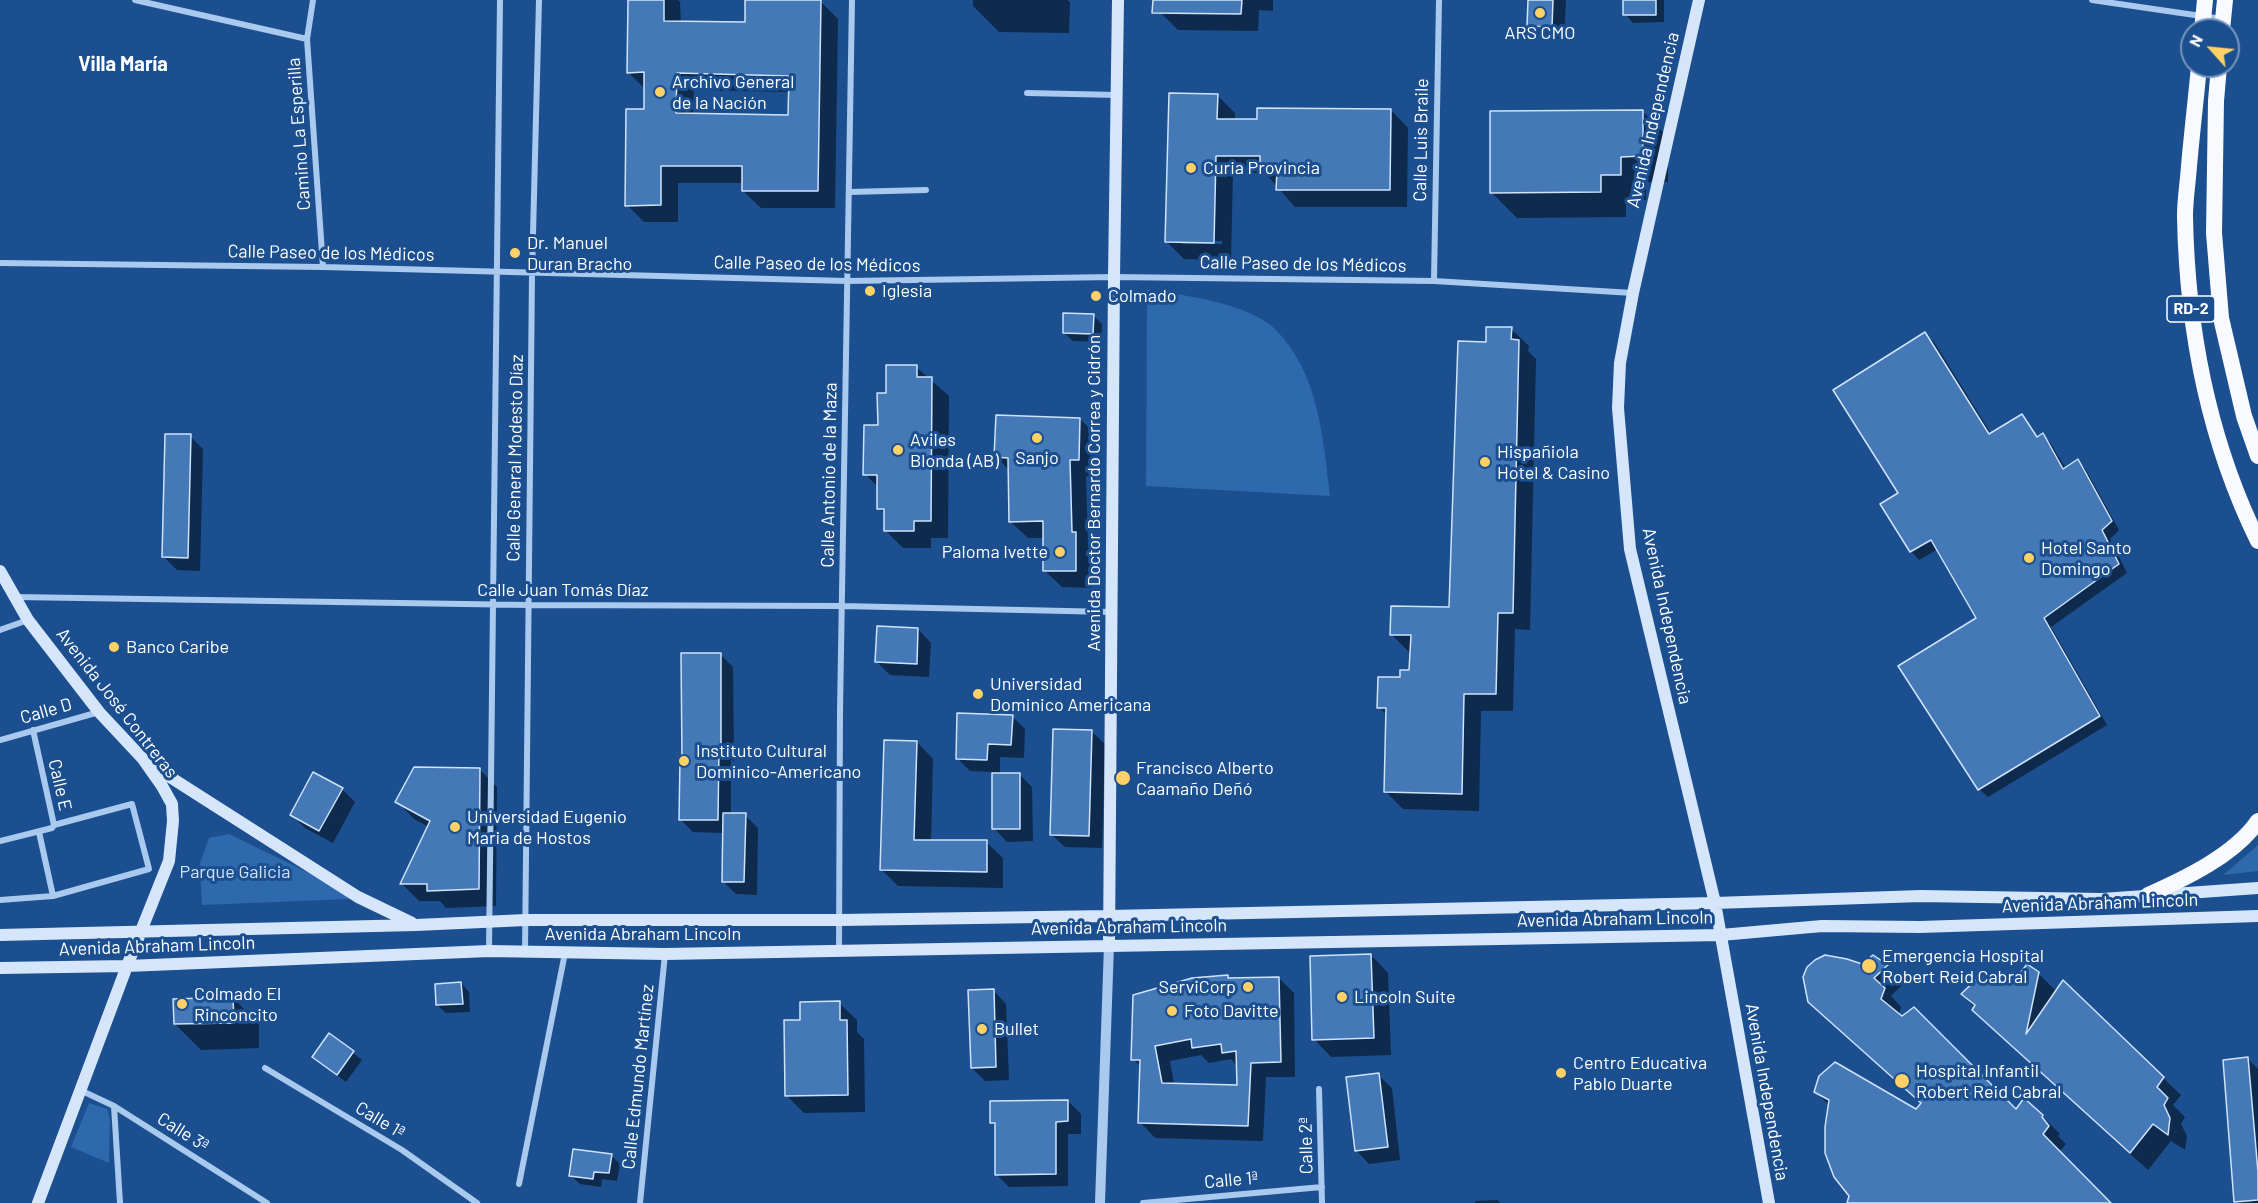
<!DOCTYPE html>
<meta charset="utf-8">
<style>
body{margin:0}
#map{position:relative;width:2258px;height:1203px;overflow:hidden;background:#1b4f8f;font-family:Barlow,sans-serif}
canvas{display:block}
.north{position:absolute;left:2180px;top:18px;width:60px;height:60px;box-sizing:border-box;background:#1b4f8f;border:2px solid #7695bc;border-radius:50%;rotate:297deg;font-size:16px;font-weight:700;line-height:24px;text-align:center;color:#fff}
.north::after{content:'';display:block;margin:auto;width:21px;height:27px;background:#ffd166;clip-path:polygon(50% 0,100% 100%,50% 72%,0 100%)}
</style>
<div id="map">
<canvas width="2258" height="1203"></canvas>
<div class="north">N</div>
</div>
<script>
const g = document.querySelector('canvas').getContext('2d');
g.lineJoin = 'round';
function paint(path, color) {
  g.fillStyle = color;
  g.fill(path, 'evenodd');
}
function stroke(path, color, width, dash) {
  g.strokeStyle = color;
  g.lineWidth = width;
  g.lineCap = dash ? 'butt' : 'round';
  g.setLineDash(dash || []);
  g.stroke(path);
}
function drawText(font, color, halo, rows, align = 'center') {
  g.font = font + ' Barlow,sans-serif';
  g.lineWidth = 6;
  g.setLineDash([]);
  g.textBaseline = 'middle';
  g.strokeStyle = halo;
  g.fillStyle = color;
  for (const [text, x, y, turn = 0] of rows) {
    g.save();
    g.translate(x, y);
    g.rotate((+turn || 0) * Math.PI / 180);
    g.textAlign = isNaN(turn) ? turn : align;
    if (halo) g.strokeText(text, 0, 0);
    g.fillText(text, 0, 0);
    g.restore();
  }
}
const green = new Path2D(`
 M1147 290C1181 294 1249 304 1274 328 1319 372 1323 438 1330 496L1146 486Z
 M229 834 340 888 349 899 202 905 200 863 209 838Z
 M2258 845V871L2223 875Z
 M89 1103 107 1109 110 1119 109 1163 71 1147Z`);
const shadow = new Path2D(`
 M629 0H678L680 2 681 23H746L820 1 838 19 835 208H761L743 191V183H678V222H644L627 205 645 111V89L628 72ZM694 90 790 92 789 116 693 115Z
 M973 0H1067L1070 2 1069 33 999 32 973 6Z
 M1161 0H1273V11L1259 10 1258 31 1178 30 1160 12Z
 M1530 0H1566L1564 39H1542L1529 26Z
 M1625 0H1664V22L1633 23 1625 14Z
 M1217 95 1235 113V121L1391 110 1408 128 1407 207H1295L1265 173H1233L1231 260 1184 259 1166 241ZM1182 241H1222V244H1182Z
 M1642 111 1668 137V182H1646V200H1626V217L1517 218 1491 192Z
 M1093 315 1102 324 1101 342 1073 341 1064 333Z
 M1511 329 1529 346 1528 351 1536 359 1530 630 1515 629 1513 711H1481L1479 811 1403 809 1386 792 1388 716 1379 707 1401 679 1411 672 1412 652H1409L1391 634 1451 609 1488 343Z
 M1925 334 1934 342 1992 435 2022 416 2039 438 2043 435 2051 444 2066 469 2078 461 2086 470 2119 530 2110 539 2127 573 2051 627 2107 725 1988 797 1979 789 1978 619 1938 549 1919 560 1911 551 1900 493Z
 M916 367 949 396 948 538H931V548H903L885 530 886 515 879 508V488L865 474 879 426Z
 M1080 419 1097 436 1095 477 1086 476 1088 546 1092 550V588L1062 587 1045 571V538H1028L1011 522 1010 471 996 457Z
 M190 436 203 449 200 571 177 570 164 557Z
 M918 629 931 643 929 677 890 675 877 662Z
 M720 654 733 667 734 761 731 760V814L745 815 758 828 757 895 736 894 723 881 724 833 693 832 680 819 683 760Z
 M1012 716 1025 729 1024 758 1000 757V774H1019L1032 787 1033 841 1007 842 994 828 993 772 970 771 957 758Z
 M1091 731 1105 744 1102 848 1065 847 1051 834Z
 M917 742 933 759 931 842H986L1003 858V888L898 886 882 870Z
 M479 769 497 787 496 906 446 908 440 901H419L402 884 429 827 414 819 397 801Z
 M342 789 355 802 333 843 305 828 292 815Z
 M1371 955 1388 973 1391 1055 1331 1057 1314 1039Z
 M1862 966H1887L1904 983 1891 996 1901 1007 1899 1015 2016 1111 2042 1116 2060 1134 2058 1136 2066 1144 2059 1152 2109 1203H1848L1850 1196 1830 1106 1815 1091 1917 1111 1922 1104Z
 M2038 973 2057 992 2063 983 2181 1095 2173 1105 2185 1117 2181 1124 2187 1136 2185 1150 2171 1141 2148 1170 1991 1028 1963 994 2012 986Z
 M1228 977 1230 979 1279 978 1294 993 1295 1077H1266L1263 1141 1155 1138 1140 1122 1142 1068 1133 1059ZM1201 1055 1209 1063 1231 1059 1238 1067V1086L1174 1084 1170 1061Z
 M461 983 469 992 470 1012 446 1013 437 1005Z
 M993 990 1006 1004 1009 1080 985 1081 972 1068Z
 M233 998 259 1024V1048L201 1050 175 1024Z
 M839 1003 857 1020V1032L864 1039 865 1112 804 1113 787 1096 802 1021Z
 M330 1035 362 1060 346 1082 314 1057Z
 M2248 1059 2258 1069V1203H2237Z
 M1378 1075 1392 1088 1400 1160 1369 1164 1356 1150Z
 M1068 1101 1081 1114V1134H1068V1186L1009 1187 996 1174V1127L991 1122Z
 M611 1155 620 1164 617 1181 602 1179 601 1187 580 1184 571 1176Z
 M1497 1200 1501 1203H1475V1201Z`);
const building = new Path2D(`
 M628 0H664V21L745 22V0H821L818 191H742V166H661V205L625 206 626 109H644V72L627 73ZM677 73 789 76 788 115 676 113Z
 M1153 0H1242L1241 14 1152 13Z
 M1528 0H1553L1552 27 1527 26Z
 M1623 0H1656V15H1623Z
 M1169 93 1218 94 1217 119H1257V108L1391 109 1390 190H1276L1277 170H1260V156H1216L1214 243 1165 242Z
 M1643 110V156L1621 157V175H1601V192L1490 193V111Z
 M1063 313 1094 314 1093 334 1063 333Z
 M1486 327H1512L1511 339 1519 340 1513 613H1498L1496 694H1464L1462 794 1384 792 1386 708H1377L1378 677H1400V670H1409L1411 635H1390L1391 606 1449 607 1458 341 1486 342Z
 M1925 332 1989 434 2022 414 2037 437 2043 433 2063 469 2078 459 2112 521 2102 530 2119 564 2044 618 2100 716 1978 790 1898 666 1976 618 1931 540 1910 552 1880 504 1898 493 1833 390Z
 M886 365H917V377H932L931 521H914V531H884V509H877V475H863L864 425H878L877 393H886Z
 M996 415 1080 418 1079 460H1070L1072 532H1076V571H1043V521L1009 522 1008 458 994 457Z
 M165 434H191L188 558 162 557Z
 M877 626 918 628 917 664 875 662Z
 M681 653H721V750L719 748 718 820H679L680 759H682Z
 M957 713 1013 715 1011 745 988 744 987 760 956 759Z
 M1053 729 1092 730 1089 836 1050 835Z
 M884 740 917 741 914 840H987V872L880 870Z
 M414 767 480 768 479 889 427 891V884H400L430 821 395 802Z
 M313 772 343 788 319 831 290 815Z
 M992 773H1020V829H992Z
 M723 813H746L744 882H722Z
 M1371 954 1374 1038 1312 1040 1310 956Z
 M1825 955 1847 959 1862 964 1873 955 1888 965 1874 978 1885 988 1881 999 1902 1016 1914 1007 2016 1109 2024 1098 2043 1115 2042 1117 2049 1126 2043 1134 2111 1203H1847L1849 1196 1834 1177 1825 1153V1127L1829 1100 1814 1092 1819 1076 1835 1062 1916 1109 1921 1103 1808 1002 1803 977 1807 967 1815 960Z
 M2027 964 2039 972 2026 1034 2063 980 2164 1077 2157 1087 2168 1098 2164 1105 2170 1118 2168 1135 2153 1124 2130 1153 1972 1010 1975 1005 1961 994 1984 972 2012 984Z
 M1228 975V978L1279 977 1281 1062 1251 1063 1248 1126 1138 1123 1140 1060H1131L1133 995 1192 978ZM1191 1039 1192 1048 1221 1044 1222 1053 1236 1051 1237 1085 1162 1083 1155 1046Z
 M461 982 463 1004 436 1005 435 984Z
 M994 989 996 1067 971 1068 968 990Z
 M233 997 234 1023 174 1024 173 999Z
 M840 1001V1020H847L848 1095 785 1096 784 1020H800V1002Z
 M329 1033 354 1051 337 1075 312 1057Z
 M2248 1057 2258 1172V1200L2234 1202 2223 1060Z
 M1379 1073 1388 1147 1355 1151 1346 1077Z
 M1068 1100V1121L1056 1122V1174L995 1175V1123H990V1101Z
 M573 1149 612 1154 609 1173 594 1172 593 1179 569 1176Z`);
const minor = new Path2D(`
 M135 0 307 39
 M313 0 307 39 323 267
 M2092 0 2222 19
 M1027 93 1117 95
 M849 192 926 190
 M0 263 323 267 847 281 1114 277 1434 281 1633 293
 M1434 281 1439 0
 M15 597 528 605 842 606 1111 612
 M0 630 28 620
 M0 740 99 712
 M39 832 53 896 149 869 132 804 54 825
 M0 841 52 828 54 825 33 730
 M0 900 53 896
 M489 951 500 0
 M839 951 840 711 852 0
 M525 952 532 274 539 0
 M265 1068 402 1150 477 1203
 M1319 1089 1322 1203
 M80 1090 114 1106 267 1203
 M114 1106 120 1203
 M519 1184 565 953
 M640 1203 665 954
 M1143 1203 1322 1187`);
const tertiary = new Path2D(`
 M1100 1203 1109 945`);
const secondary = new Path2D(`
 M1699 0 1633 293 1620 363 1618 408 1630 549 1715 903 1769 1203
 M0 571 28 620 99 712 143 759 162 786 172 804 173 821 169 861 127 966 38 1203
 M148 763 358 897 412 923
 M0 935 416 925 526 920H840L1109 916 1715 903 1921 896 2102 899 2258 888
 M1109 945 1114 277 1118 0
 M0 968 127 966 489 951 665 954 1721 935 1822 926 1920 927 2258 916`);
const trunk = new Path2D(`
 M2202 30 2205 0
 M2222 30 2225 0
 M2199 66C2196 99 2192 132 2189 166 2188 182 2185 199 2185 216 2187 329 2208 439 2258 541
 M2219 66 2216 101 2214 233 2221 318 2244 416 2258 456
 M2148 895C2184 879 2235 855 2258 821`);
const markers = [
 [1540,13,6,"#ffd166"],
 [660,92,6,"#ffd166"],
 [1191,168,6,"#ffd166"],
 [515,253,6,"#ffd166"],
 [870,291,6,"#ffd166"],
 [1096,296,6,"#ffd166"],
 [1037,438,6,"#ffd166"],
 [898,450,6,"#ffd166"],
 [1485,462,6,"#ffd166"],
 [1060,552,6,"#ffd166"],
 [2029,558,6,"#ffd166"],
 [114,647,6,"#ffd166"],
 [978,694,6,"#ffd166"],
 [684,761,6,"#ffd166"],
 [1123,778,8,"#ffd166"],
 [455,827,6,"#ffd166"],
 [1869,966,8,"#ffd166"],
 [1248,987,6,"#ffd166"],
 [1342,997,6,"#ffd166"],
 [182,1004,6,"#ffd166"],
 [1172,1011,6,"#ffd166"],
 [982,1029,6,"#ffd166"],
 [1561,1073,6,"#ffd166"],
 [1902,1081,8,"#ffd166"]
];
const shields = [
 [2191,309,48]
];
const shieldNames = [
 ["RD-2",2191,309]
];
const poiNames = [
 ["ARS CMO",1540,33,"center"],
 ["Archivo General",672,82],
 ["de la Nación",672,103],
 ["Curia Provincia",1203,168],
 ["Dr. Manuel",527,243],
 ["Duran Bracho",527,264],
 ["Iglesia",882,291],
 ["Colmado",1108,296],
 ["Aviles",910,440],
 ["Blonda (AB)",910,461],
 ["Hispañiola",1497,452],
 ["Hotel & Casino",1497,473],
 ["Sanjo",1037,458,"center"],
 ["Hotel Santo",2041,548],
 ["Domingo",2041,569],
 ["Paloma Ivette",1048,552,"right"],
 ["Banco Caribe",126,647],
 ["Universidad",990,684],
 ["Dominico Americana",990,705],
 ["Instituto Cultural",696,751],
 ["Dominico-Americano",696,772],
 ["Francisco Alberto",1136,768],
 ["Caamaño Deñó",1136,789],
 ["Universidad Eugenio",467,817],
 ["Maria de Hostos",467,838],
 ["Emergencia Hospital",1882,956],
 ["Robert Reid Cabral",1882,977],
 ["ServiCorp",1236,987,"right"],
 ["Colmado El",194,994],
 ["Rinconcito",194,1015],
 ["Lincoln Suite",1354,997],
 ["Foto Davitte",1184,1011],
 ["Bullet",994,1029],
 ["Centro Educativa",1573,1063],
 ["Pablo Duarte",1573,1084],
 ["Hospital Infantil",1916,1071],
 ["Robert Reid Cabral",1916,1092]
];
const streetNames = [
 ["Avenida Independencia",1653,120,-77],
 ["Camino La Esperilla",299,134,-94],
 ["Calle Luis Braile",1421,140,-89],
 ["Calle Paseo de los Médicos",331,253,1],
 ["Calle Paseo de los Médicos",817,264,1],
 ["Calle Paseo de los Médicos",1303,264,1],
 ["Calle General Modesto Díaz",515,458,-89],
 ["Calle Antonio de la Maza",829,475,-89],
 ["Avenida Doctor Bernardo Correa y Cidrón",1094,493,-90],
 ["Calle Juan Tomás Díaz",563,590],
 ["Avenida Independencia",1667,616,78],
 ["Avenida José Contreras",117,703,52],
 ["Calle D",46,711,-16],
 ["Calle E",60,785,77],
 ["Avenida Abraham Lincoln",2100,903,-2],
 ["Avenida Abraham Lincoln",1615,919,-1],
 ["Avenida Abraham Lincoln",1129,927,-1],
 ["Avenida Abraham Lincoln",643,934],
 ["Avenida Abraham Lincoln",157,946,-2],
 ["Calle Edmundo Martínez",638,1077,-84],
 ["Avenida Independencia",1767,1092,80],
 ["Calle 1ª",380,1120,31],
 ["Calle 3ª",183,1132,32],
 ["Calle 2ª",1306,1146,-91],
 ["Calle 1ª",1231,1180,-5]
];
const parkNames = [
 ["Parque Galicia",235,872]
];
const neighbourhoodNames = [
 ["Villa María",123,64]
];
paint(green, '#2e69ad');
paint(shadow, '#0007');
paint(building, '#4478b7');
stroke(building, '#cfe3fa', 1.5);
stroke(minor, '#a9c9ee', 6);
stroke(tertiary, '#a9c9ee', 10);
stroke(secondary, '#d6e6fa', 12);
stroke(trunk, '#f8faff', 16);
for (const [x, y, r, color] of markers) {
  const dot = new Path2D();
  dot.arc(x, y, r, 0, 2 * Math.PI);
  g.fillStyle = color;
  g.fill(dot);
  stroke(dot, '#1b4f8f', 2);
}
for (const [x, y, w] of shields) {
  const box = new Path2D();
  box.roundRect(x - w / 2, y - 13, w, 26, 4.5);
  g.fillStyle = '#1b4f8f';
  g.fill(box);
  stroke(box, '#fff', 1.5);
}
drawText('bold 16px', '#fff', null, shieldNames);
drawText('18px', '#fff', '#1b4f8f', poiNames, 'left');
drawText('18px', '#fff', '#1b4f8f', streetNames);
drawText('18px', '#cfe3fa', '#1b4f8f', parkNames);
drawText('bold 20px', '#fff', '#1b4f8f', neighbourhoodNames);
</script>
